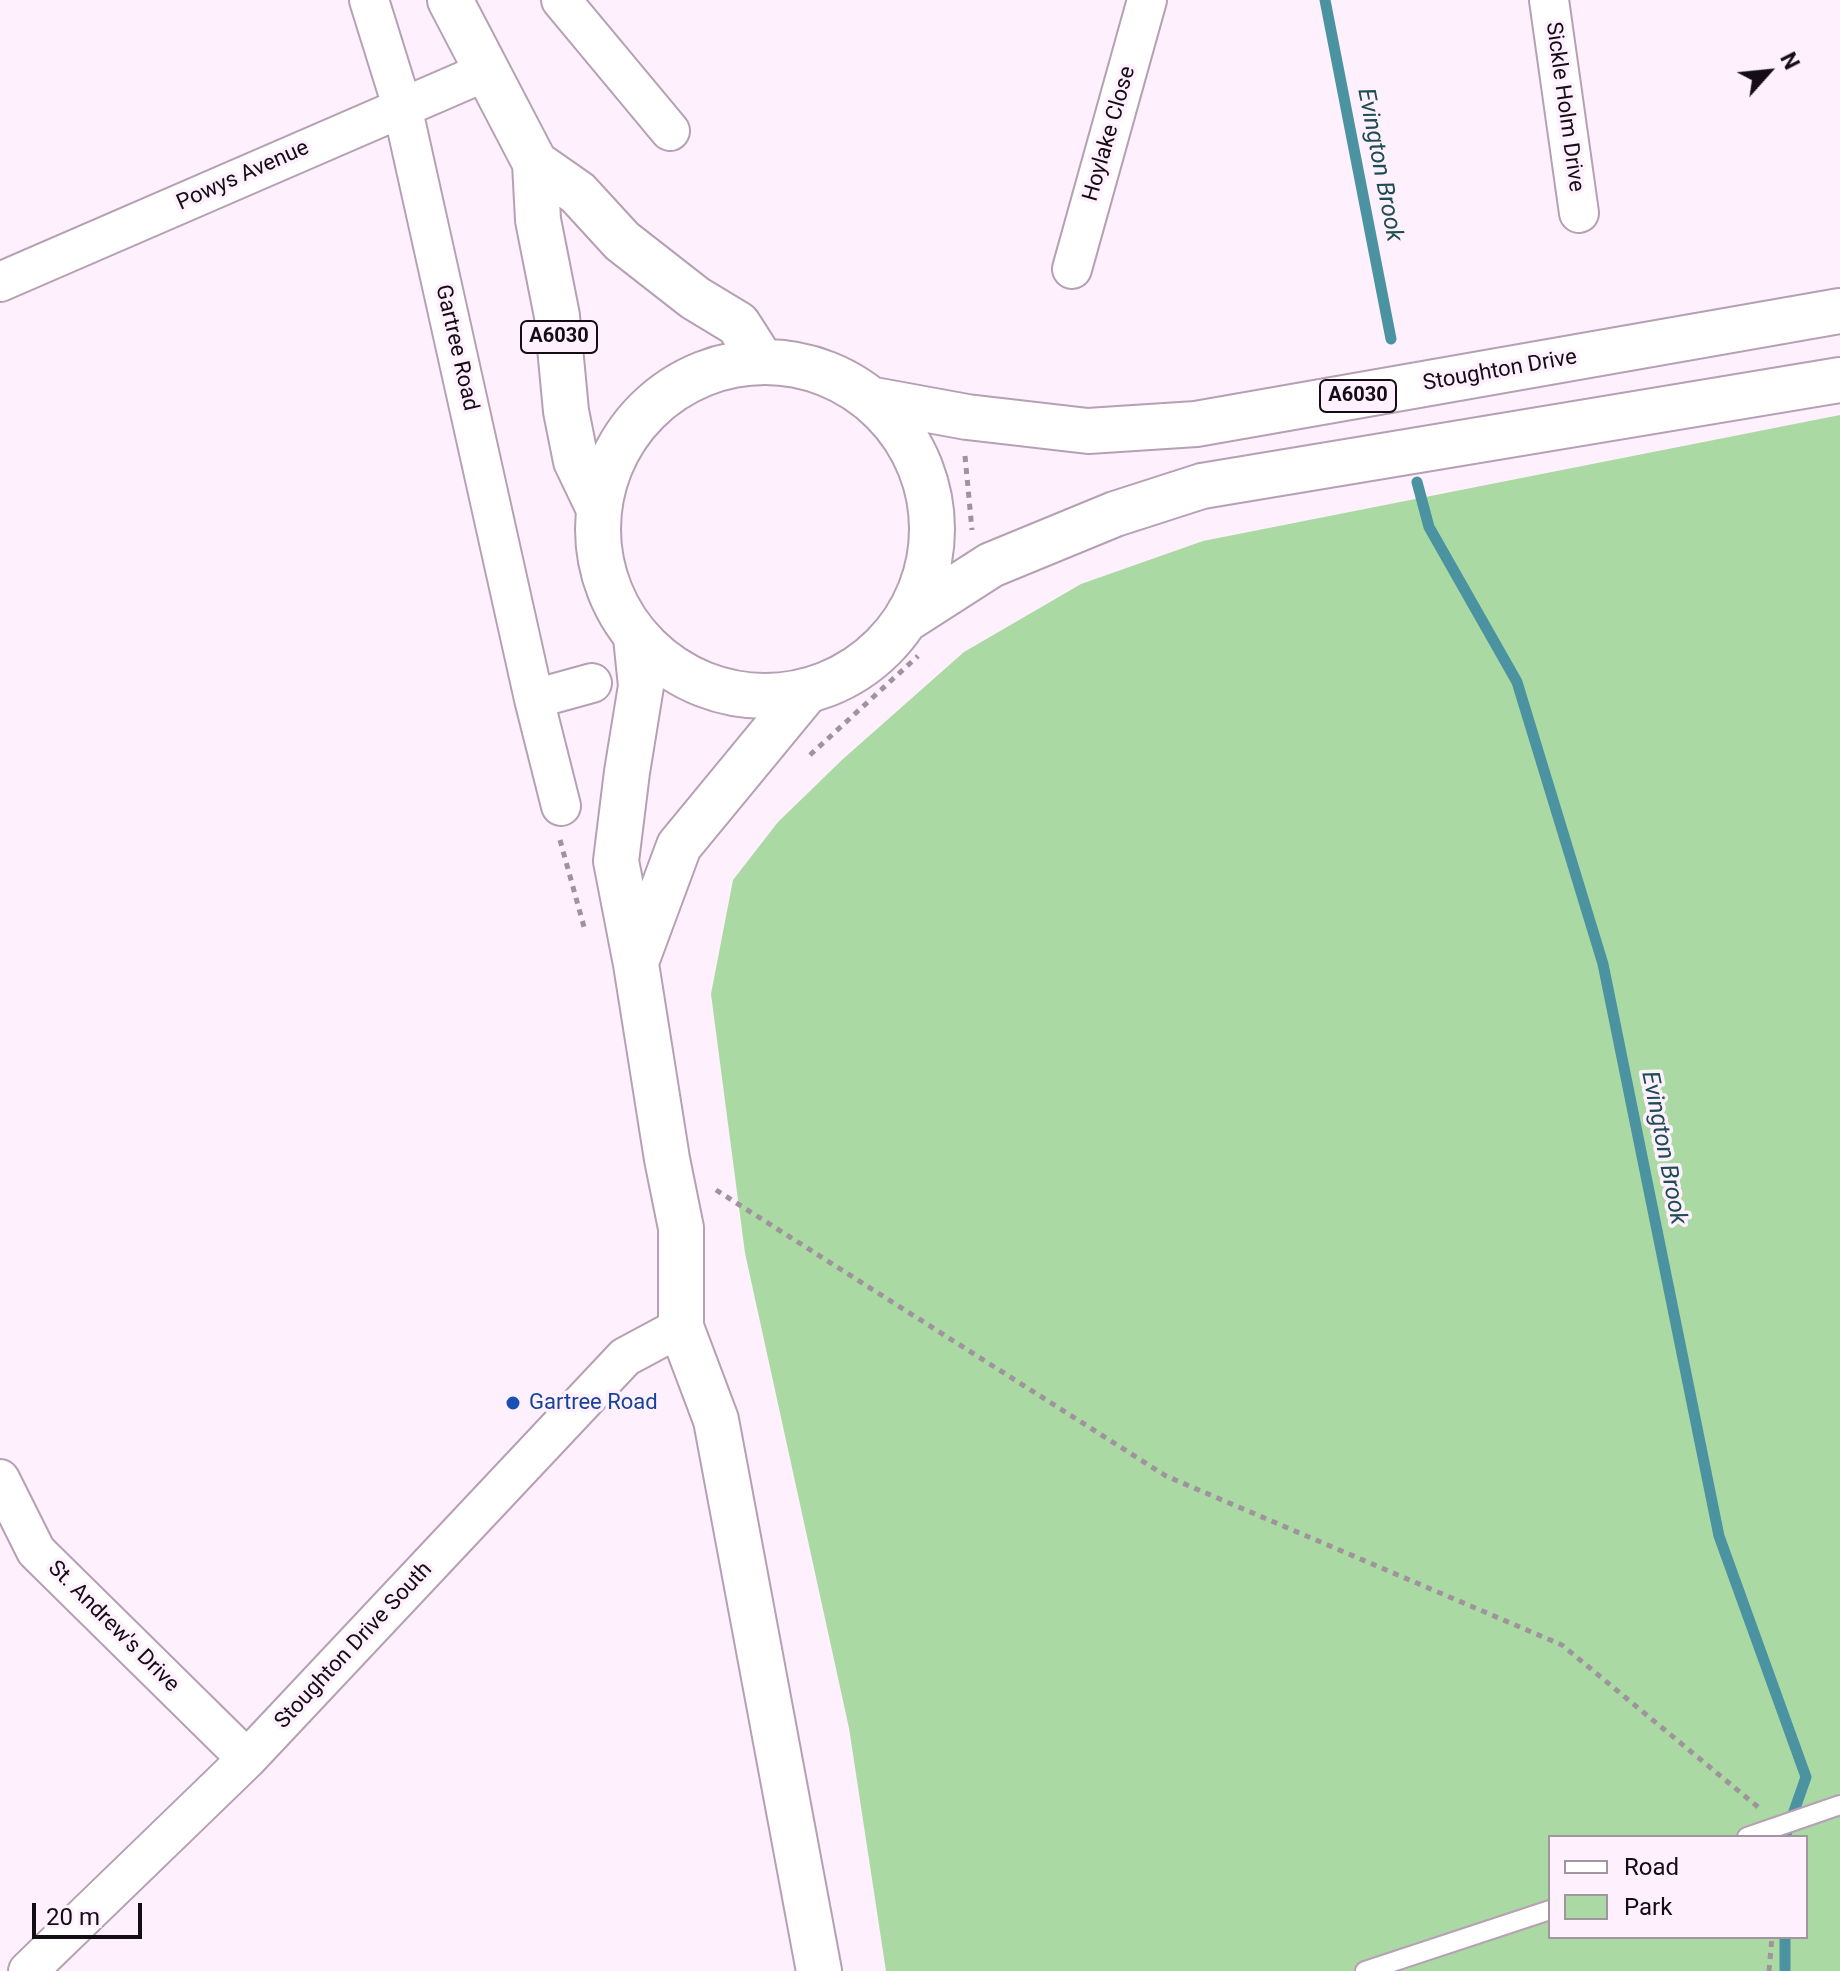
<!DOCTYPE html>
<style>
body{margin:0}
#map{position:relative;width:1840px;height:1971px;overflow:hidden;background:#fef0fc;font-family:Roboto,sans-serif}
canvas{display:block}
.legend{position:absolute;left:1548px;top:1835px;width:260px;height:104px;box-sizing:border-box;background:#fef0fc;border:2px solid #a195a0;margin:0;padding:10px 14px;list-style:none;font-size:24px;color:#150d15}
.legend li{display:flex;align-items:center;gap:16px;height:40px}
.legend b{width:40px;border:2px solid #a195a0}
.north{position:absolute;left:1728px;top:32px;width:80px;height:80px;-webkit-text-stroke:6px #fef0fc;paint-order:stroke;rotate:63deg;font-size:22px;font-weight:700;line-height:32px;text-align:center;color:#150d15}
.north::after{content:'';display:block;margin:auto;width:28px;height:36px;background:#150d15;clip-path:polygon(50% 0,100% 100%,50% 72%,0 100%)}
.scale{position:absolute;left:32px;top:1903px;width:110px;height:36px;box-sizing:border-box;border:4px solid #150d15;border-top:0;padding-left:10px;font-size:24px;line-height:28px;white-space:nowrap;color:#150d15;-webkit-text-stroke:6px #fef0fc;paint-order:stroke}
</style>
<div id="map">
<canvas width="1840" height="1971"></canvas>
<ul class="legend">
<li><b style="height:10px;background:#fff"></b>Road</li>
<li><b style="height:22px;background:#abd9a3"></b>Park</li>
</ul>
<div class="north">N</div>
<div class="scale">20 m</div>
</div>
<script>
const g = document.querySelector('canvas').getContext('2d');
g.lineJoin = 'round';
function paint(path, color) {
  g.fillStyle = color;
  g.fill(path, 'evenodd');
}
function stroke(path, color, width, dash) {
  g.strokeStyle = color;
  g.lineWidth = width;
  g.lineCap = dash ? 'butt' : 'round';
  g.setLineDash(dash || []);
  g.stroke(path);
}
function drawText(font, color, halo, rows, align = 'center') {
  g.font = font + ' Roboto,sans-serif';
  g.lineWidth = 7;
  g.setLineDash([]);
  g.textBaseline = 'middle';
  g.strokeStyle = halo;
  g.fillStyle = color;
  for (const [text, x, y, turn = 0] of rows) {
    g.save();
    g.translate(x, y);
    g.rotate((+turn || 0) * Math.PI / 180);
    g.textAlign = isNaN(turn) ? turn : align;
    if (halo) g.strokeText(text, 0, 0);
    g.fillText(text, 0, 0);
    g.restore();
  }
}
const green = new Path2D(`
 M1840 415V1971H886L849 1728 745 1253 711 994 733 880 778 822 843 759 964 652 1081 584 1203 541ZM1550 1837H1806V1937H1550Z`);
const stream = new Path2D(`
 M1325 0 1391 339
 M1417 482 1429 527 1517 682 1603 964 1719 1536 1806 1777 1785 1837
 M1785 1971V1937`);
const path = new Path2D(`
 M965 456 972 530
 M810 755 918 656
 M560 840 584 927
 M716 1190 1166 1476 1562 1645 1758 1807
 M1769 1971 1772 1937`);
const service = new Path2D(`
 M1747 1837 1840 1805
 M1365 1971 1550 1910`);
const minor = new Path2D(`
 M369 0 402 106 534 699 561 806
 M561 0 670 131
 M1549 0 1579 213
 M1072 269 1147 0
 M0 282 487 71
 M534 699 592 683
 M0 1479 36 1551 247 1759
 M28 1971 247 1759 625 1357 681 1327`);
const secondary = new Path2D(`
 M636 637 641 686 627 772 616 861 636 964 667 1159 681 1228V1327L716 1420 819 1971
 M636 962 679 846 805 693`);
const trunk = new Path2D(`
 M450 0 535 163 538 220 557 316 566 411 576 461 598 507
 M535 163 578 193 622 241 695 298 738 324 761 360
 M598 529a167 167 0 1 1 334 0a167 167 0 1 1-334 0Z
 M874 400 967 417 1088 431 1196 424 1840 311
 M910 617 991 565 1115 514 1202 486 1840 380`);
const markers = [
 [513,1403,8,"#1a4fb4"]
];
const shields = [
 [559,337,76],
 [1358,396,76]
];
const shieldNames = [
 ["A6030",559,337],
 ["A6030",1358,396]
];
const streetNames = [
 ["Sickle Holm Drive",1564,107,82],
 ["Hoylake Close",1110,134,-74],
 ["Powys Avenue",243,176,-24],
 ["Gartree Road",456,348,77],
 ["Stoughton Drive",1500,371,-10],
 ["St. Andrew's Drive",113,1627,45],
 ["Stoughton Drive South",354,1646,-47]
];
const transitNames = [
 ["Gartree Road",529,1403]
];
const waterNames = [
 ["Evington Brook",1379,165,79],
 ["Evington Brook",1663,1148,79]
];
paint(green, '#abd9a3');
stroke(stream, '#4c93a2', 11);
stroke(service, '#b6a0b4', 22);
stroke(minor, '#b6a0b4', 42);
stroke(secondary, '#b6a0b4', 48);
stroke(trunk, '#b6a0b4', 48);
stroke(path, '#9f939e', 5, [6, 6]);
stroke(service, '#fff', 18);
stroke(minor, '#fff', 38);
stroke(secondary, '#fff', 44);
stroke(trunk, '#fff', 44);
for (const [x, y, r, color] of markers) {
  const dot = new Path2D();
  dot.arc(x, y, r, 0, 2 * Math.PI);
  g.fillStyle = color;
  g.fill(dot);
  stroke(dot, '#fef0fc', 3);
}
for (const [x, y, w] of shields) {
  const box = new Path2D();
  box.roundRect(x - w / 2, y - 16, w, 32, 6);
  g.fillStyle = '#fef0fc';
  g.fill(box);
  stroke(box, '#150d15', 2);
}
drawText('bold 20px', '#150d15', null, shieldNames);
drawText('22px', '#150d15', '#fef0fc', streetNames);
drawText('22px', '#164399', '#fef0fc', transitNames, 'left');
drawText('italic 24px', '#1d4c54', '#fef0fc', waterNames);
</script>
